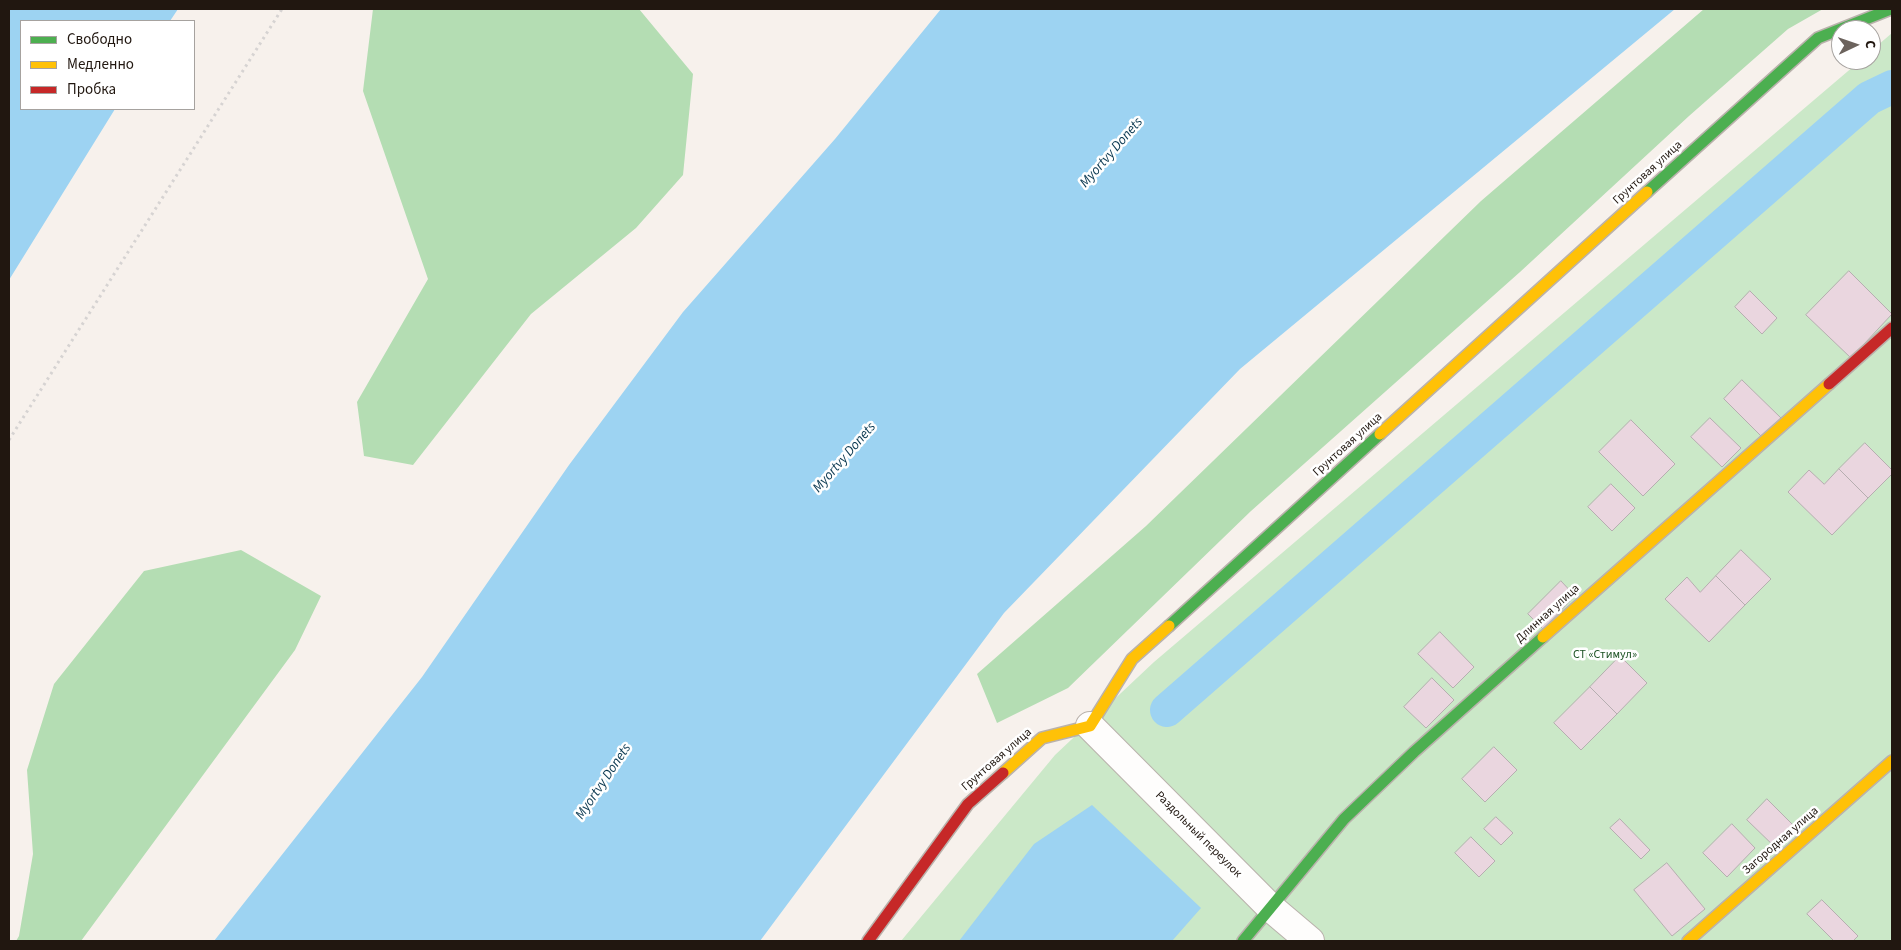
<!DOCTYPE html>
<meta charset="utf-8">
<style>
body{margin:0}
#map{position:relative;width:1901px;height:950px;overflow:hidden;background:#f7f1ec;font-family:"Source Sans 3",sans-serif}
canvas{display:block}
.frame{position:absolute;inset:0;border:10px solid #211710;pointer-events:none}
.legend{position:absolute;left:20px;top:20px;width:175px;height:90px;box-sizing:border-box;background:#fff;border:1px solid #a6a29f;margin:0;padding:6px 9px;list-style:none;font-size:15px;color:#211710}
.legend li{display:flex;align-items:center;gap:10px;height:25px}
.legend b{width:25px;border:1px solid #a6a29f}
.north{position:absolute;left:1831px;top:20px;width:50px;height:50px;box-sizing:border-box;background:#fff;border:1px solid #a6a29f;border-radius:50%;rotate:87deg;font-size:14px;font-weight:700;line-height:20px;text-align:center;color:#211710}
.north::after{content:'';display:block;margin:auto;width:18px;height:22px;background:#6c635d;clip-path:polygon(50% 0,100% 100%,50% 72%,0 100%)}
</style>
<div id="map">
<canvas width="1901" height="950"></canvas>
<div class="frame"></div>
<ul class="legend">
<li><b style="height:6px;background:#4caf50"></b>Свободно</li>
<li><b style="height:6px;background:#ffc107"></b>Медленно</li>
<li><b style="height:6px;background:#c62828"></b>Пробка</li>
</ul>
<div class="north">С</div>
</div>
<script>
const g = document.querySelector('canvas').getContext('2d');
g.lineJoin = 'round';
function paint(path, color) {
  g.fillStyle = color;
  g.fill(path, 'evenodd');
}
function stroke(path, color, width, dash) {
  g.strokeStyle = color;
  g.lineWidth = width;
  g.lineCap = dash ? 'butt' : 'round';
  g.setLineDash(dash || []);
  g.stroke(path);
}
function drawText(font, color, halo, rows, align = 'center') {
  g.font = font + ' "Source Sans 3",sans-serif';
  g.lineWidth = 5;
  g.setLineDash([]);
  g.textBaseline = 'middle';
  g.strokeStyle = halo;
  g.fillStyle = color;
  for (const [text, x, y, turn = 0] of rows) {
    g.save();
    g.translate(x, y);
    g.rotate((+turn || 0) * Math.PI / 180);
    g.textAlign = isNaN(turn) ? turn : align;
    if (halo) g.strokeText(text, 0, 0);
    g.fillText(text, 0, 0);
    g.restore();
  }
}
const green = new Path2D(`
 M1892 33V941H901L1055 755 1154 662 1861 60H1871V51Z`);
const forest = new Path2D(`
 M373 9H639L693 74 683 175 636 228 531 314 413 465 364 456 357 402 428 279 363 91Z
 M1704 9H1823L1788 29 1689 116 1520 272 1251 511 1068 688 997 723 977 674 1146 526 1481 201Z
 M241 550 321 596 295 650 81 941H16L19 936 33 854 27 770 54 684 144 571Z`);
const water = new Path2D(`
 M9 9H178L170 21H21V109H115L9 280Z
 M941 9H1675L1240 369 1004 613 760 941H214L422 677 569 465 683 312 835 139Z
 M1092 805 1201 908 1172 941H959L1034 844Z`);
const canal = new Path2D(`
 M1167 710 1869 98 1892 87`);
const building = new Path2D(`
 M1849 271 1892 314 1851 358 1806 315Z
 M1750 291 1777 318 1762 334 1735 307Z
 M1742 380 1781 418 1762 437 1724 399Z
 M1710 418 1741 448 1722 467 1691 437Z
 M1631 420 1675 464 1643 496 1599 452Z
 M1865 443 1892 470V474L1868 498 1839 469Z
 M1839 469 1868 498 1832 535 1788 492 1809 470 1824 484Z
 M1611 484 1635 508 1612 531 1588 507Z
 M1741 550 1771 579 1745 605 1716 576Z
 M1716 576 1745 605 1709 642 1665 599 1687 577 1700 592Z
 M1561 581 1575 596 1543 629 1528 614Z
 M1440 632 1474 667 1453 688 1418 654Z
 M1620 656 1647 683 1617 714 1590 687Z
 M1432 678 1454 700 1426 728 1404 707Z
 M1590 687 1617 714 1581 750 1554 723Z
 M1494 747 1517 770 1485 802 1462 779Z
 M1767 799 1797 829 1777 849 1747 820Z
 M1496 817 1513 833 1501 845 1484 829Z
 M1620 819 1650 850 1641 859 1610 828Z
 M1732 824 1755 848 1727 877 1703 853Z
 M1471 837 1495 861 1479 877 1455 853Z
 M1667 863 1705 909 1672 936 1634 890Z
 M1822 900 1858 936 1853 941H1834L1807 914Z`);
const path = new Path2D(`
 M9 440 282 9`);
const street = new Path2D(`
 M1090 726 1271 908 1310 941`);
const fast = new Path2D(`
 M1647 192 1818 38 1891 9
 M1169 626 1380 434
 M1243 941 1344 819 1414 752 1543 637`);
const slow = new Path2D(`
 M1380 434 1647 192
 M1543 637 1829 384
 M1003 773 1042 738 1090 726 1132 659 1169 626
 M1688 941 1892 761`);
const jam = new Path2D(`
 M1829 384 1892 328
 M868 941 968 804 1003 773`);
const streetNames = [
 ["Грунтовая улица",1648,173,-42],
 ["Грунтовая улица",1348,445,-42],
 ["Длинная улица",1548,614,-42],
 ["Грунтовая улица",997,760,-41],
 ["Раздольный переулок",1198,835,45],
 ["Загородная улица",1781,841,-41]
];
const parkNames = [
 ["СТ «Стимул»",1605,655]
];
const waterNames = [
 ["Myortvy Donets",1112,153,-49],
 ["Myortvy Donets",845,458,-49],
 ["Myortvy Donets",604,782,-56]
];
paint(green, '#cbe8c8');
paint(forest, '#b4ddb3');
paint(water, '#9dd3f2');
stroke(canal, '#9dd3f2', 34);
paint(building, '#ead6df');
stroke(building, '#b6aeb0', 1);
stroke(street, '#bab2ac', 30);
stroke(fast, '#bab2ac', 14);
stroke(slow, '#bab2ac', 14);
stroke(jam, '#bab2ac', 14);
stroke(path, '#d6d3d2', 3, [2.5, 4]);
stroke(street, '#fefdfc', 28);
stroke(fast, '#4caf50', 11);
stroke(slow, '#ffc107', 11);
stroke(jam, '#c62828', 11);
drawText('12px', '#211710', '#fff', streetNames);
drawText('12px', '#1c5223', '#fff', parkNames);
drawText('italic 14px', '#0b3951', '#fff', waterNames);
</script>
